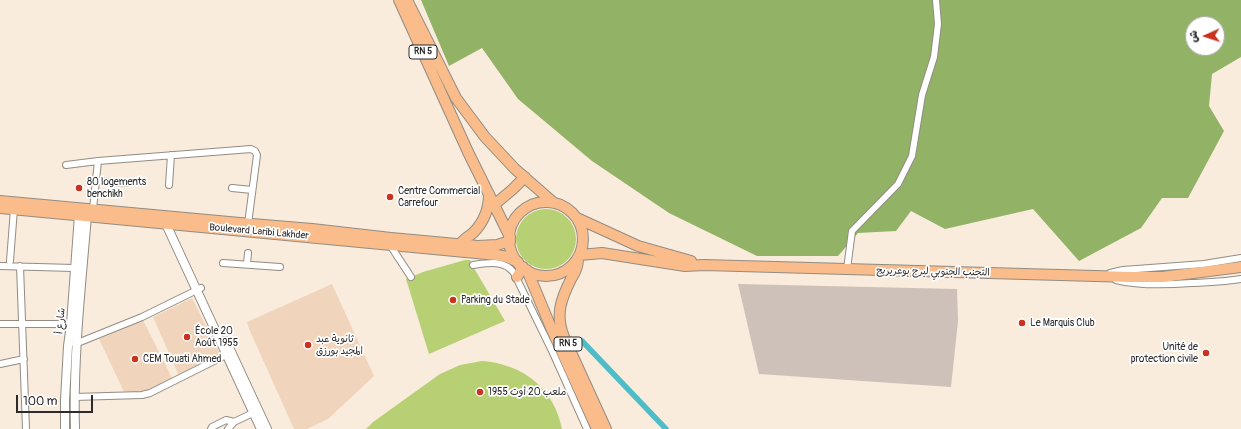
<!DOCTYPE html>
<meta charset="utf-8">
<style>
body{margin:0}
#map{position:relative;width:1241px;height:429px;overflow:hidden;background:#f9ecdc;font-family:Pangolin,"Playpen Sans Arabic",sans-serif}
canvas{display:block}
.north{position:absolute;left:1185px;top:16px;width:40px;height:40px;box-sizing:border-box;background:#fff;border:1px solid #aaa;border-radius:50%;rotate:267deg;font-size:11px;font-weight:700;line-height:16px;text-align:center;color:#2b2b2b}
.north::after{content:'';display:block;margin:auto;width:14px;height:18px;background:#c8321e;clip-path:polygon(50% 0,100% 100%,50% 72%,0 100%)}
.scale{position:absolute;left:16px;top:395px;width:77px;height:18px;box-sizing:border-box;border:2px solid #2b2b2b;border-top:0;padding-left:5px;font-size:12px;line-height:14px;white-space:nowrap;color:#2b2b2b;-webkit-text-stroke:3px #fff;paint-order:stroke}
</style>
<div id="map">
<canvas width="1241" height="429"></canvas>
<div class="north">ش</div>
<div class="scale">100 m</div>
</div>
<script>
const g = document.querySelector('canvas').getContext('2d');
g.lineJoin = 'round';
function paint(path, color) {
  g.fillStyle = color;
  g.fill(path, 'evenodd');
}
function stroke(path, color, width, dash) {
  g.strokeStyle = color;
  g.lineWidth = width;
  g.lineCap = dash ? 'butt' : 'round';
  g.setLineDash(dash || []);
  g.stroke(path);
}
function drawText(font, color, halo, rows, align = 'center') {
  g.font = font + ' Pangolin,"Playpen Sans Arabic",sans-serif';
  g.lineWidth = 3.5;
  g.setLineDash([]);
  g.textBaseline = 'middle';
  g.strokeStyle = halo;
  g.fillStyle = color;
  for (const [text, x, y, turn = 0] of rows) {
    g.save();
    g.translate(x, y);
    g.rotate((+turn || 0) * Math.PI / 180);
    g.textAlign = isNaN(turn) ? turn : align;
    if (halo) g.strokeText(text, 0, 0);
    g.fillText(text, 0, 0);
    g.restore();
  }
}
const built = new Path2D(`
 M332 284 374 376 328 419 307 429H294L263 360 249 329 247 322Z
 M192 298 221 356 179 376 153 317Z
 M143 320 172 378 170 382 146 393 125 394 99 339Z`);
const industrial = new Path2D(`
 M738 284 957 289 958 321 951 387 759 374Z`);
const green = new Path2D(`
 M516 239a30 30 0 1 1 60 0a30 30 0 1 1-60 0Z
 M465 260H470L474 268 505 321 429 354 406 279 423 272Z
 M482 361C523 364 554 388 562 429H366L373 422 440 374 460 365Z`);
const forest = new Path2D(`
 M421 0H1241V57L1212 74 1209 106 1224 131 1188 198H1162L1141 228 1079 261 1033 209 945 229 911 211 896 231 858 233 838 256H757L669 213 592 161 518 99 482 48 449 66ZM1193 24H1217V48H1193Z`);
const canal = new Path2D(`
 M582 341 666 429`);
const minor = new Path2D(`
 M66 165 98 161
 M96 181 127 183
 M169 185 171 155
 M232 188 252 190
 M93 209 98 161 251 149 255 151 257 155 248 224
 M390 245 411 277
 M10 261 14 209
 M223 263 280 267
 M247 264 248 253
 M473 265C487 263 504 259 514 273L553 353 587 429
 M0 266 74 268
 M20 266 26 429
 M847 269 852 231 898 184 912 156 922 95 934 57 938 24 936 0
 M1110 273 1123 270 1204 264 1241 258
 M1116 280C1140 286 1166 285 1191 283 1208 282 1224 282 1241 279
 M0 324H71
 M75 344 142 317 201 288
 M0 364 24 359
 M74 397 142 395 150 393 230 353
 M211 429 212 427 226 420 234 422
 M228 429 234 422 257 411`);
const tertiary = new Path2D(`
 M166 224 261 429
 M226 341 267 429
 M65 429V400L68 346 71 324 79 215
 M75 429C73 358 81 287 87 216`);
const primary = new Path2D(`
 M0 201 240 223 312 229 391 238 478 246 497 245 510 241
 M0 208 497 255 507 257 518 262`);
const trunk = new Path2D(`
 M399 0 468 152 510 237
 M407 0 456 98 485 137 501 154 515 169 554 203
 M509 239a37 37 0 1 1 74 0a37 37 0 1 1-74 0Z
 M494 205 513 189 525 177
 M577 218 638 246 691 261
 M461 243C464 239 469 236 473 233 484 222 489 210 489 194
 M580 255 602 253 685 266 704 265 1131 277H1162L1241 267
 M578 259C578 267 575 273 571 279 561 299 555 315 564 337L606 429
 M527 270 552 330 597 429
 M517 277 523 267`);
const markers = [
 [79,188,4,"#c8321e"],
 [390,197,4,"#c8321e"],
 [453,300,4,"#c8321e"],
 [1022,323,4,"#c8321e"],
 [187,337,4,"#c8321e"],
 [308,345,4,"#c8321e"],
 [1206,353,4,"#c8321e"],
 [135,359,4,"#c8321e"],
 [480,392,4,"#c8321e"]
];
const shields = [
 [423,52,28],
 [568,344,28]
];
const shieldNames = [
 ["RN 5",423,52],
 ["RN 5",568,344]
];
const poiNames = [
 ["80 logements",87,182],
 ["benchikh",87,194],
 ["Centre Commercial",398,191],
 ["Carrefour",398,203],
 ["Parking du Stade",461,300],
 ["Le Marquis Club",1030,323],
 ["École 20",195,331],
 ["Août 1955",195,343],
 ["ثانوية عبد",316,339],
 ["المجيد بورزق",316,351],
 ["Unité de",1198,347,"right"],
 ["protection civile",1198,359,"right"],
 ["CEM Touati Ahmed",143,359],
 ["ملعب 20 أوت 1955",488,392]
];
const streetNames = [
 ["Boulevard Laribi Lakhder",259,232,5],
 ["التجنب الجنوبي لبرج بوعريريج",933,272,1],
 ["شارع أ",61,321,-85]
];
paint(built, '#f0d5bc');
paint(industrial, '#cec1b9');
paint(green, '#b8d074');
paint(forest, '#92b266');
stroke(canal, '#4fbdc7', 5.5);
stroke(minor, '#928c84', 8);
stroke(tertiary, '#928c84', 10);
stroke(primary, '#928c84', 12);
stroke(trunk, '#928c84', 12);
stroke(minor, '#fff', 6);
stroke(tertiary, '#fff', 8);
stroke(primary, '#f9bc8a', 10);
stroke(trunk, '#f9bc8a', 10);
for (const [x, y, r, color] of markers) {
  const dot = new Path2D();
  dot.arc(x, y, r, 0, 2 * Math.PI);
  g.fillStyle = color;
  g.fill(dot);
  stroke(dot, '#fff', 1.5);
}
for (const [x, y, w] of shields) {
  const box = new Path2D();
  box.roundRect(x - w / 2, y - 7, w, 14, 3);
  g.fillStyle = '#fff';
  g.fill(box);
  stroke(box, '#2b2b2b', 1);
}
drawText('bold 9px', '#2b2b2b', null, shieldNames);
drawText('10px', '#2b2b2b', '#fff', poiNames, 'left');
drawText('10px', '#2b2b2b', '#fff', streetNames);
</script>
